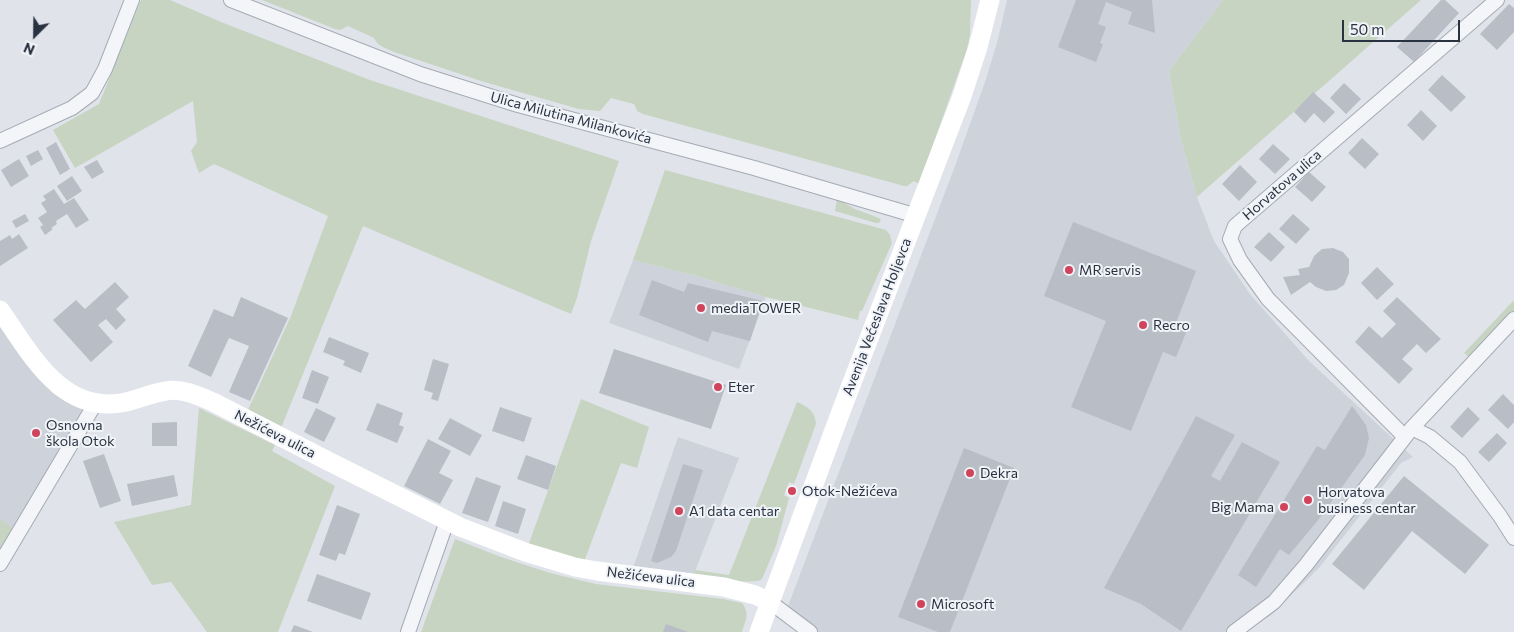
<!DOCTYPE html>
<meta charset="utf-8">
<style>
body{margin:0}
#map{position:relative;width:1514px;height:632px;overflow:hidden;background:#e0e4ea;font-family:Commissioner,sans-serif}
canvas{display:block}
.north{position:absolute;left:10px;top:10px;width:50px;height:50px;-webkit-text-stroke:4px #f0f3f7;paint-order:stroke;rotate:203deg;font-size:14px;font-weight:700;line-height:20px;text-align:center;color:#293241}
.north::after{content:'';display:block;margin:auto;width:18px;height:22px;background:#293241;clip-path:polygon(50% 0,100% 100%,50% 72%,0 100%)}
.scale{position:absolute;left:1342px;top:20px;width:118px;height:22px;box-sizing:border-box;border:2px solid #293241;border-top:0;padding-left:6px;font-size:15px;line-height:18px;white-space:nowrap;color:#293241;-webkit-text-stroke:4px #f0f3f7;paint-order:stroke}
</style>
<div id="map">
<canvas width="1514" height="632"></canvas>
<div class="north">N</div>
<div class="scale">50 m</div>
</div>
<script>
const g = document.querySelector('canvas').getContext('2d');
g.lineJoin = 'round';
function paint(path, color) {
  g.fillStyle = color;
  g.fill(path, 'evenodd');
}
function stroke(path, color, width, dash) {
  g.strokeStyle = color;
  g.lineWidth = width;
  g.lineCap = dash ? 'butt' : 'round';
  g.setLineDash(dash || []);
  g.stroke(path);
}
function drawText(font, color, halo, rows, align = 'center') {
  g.font = font + ' Commissioner,sans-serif';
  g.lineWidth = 4;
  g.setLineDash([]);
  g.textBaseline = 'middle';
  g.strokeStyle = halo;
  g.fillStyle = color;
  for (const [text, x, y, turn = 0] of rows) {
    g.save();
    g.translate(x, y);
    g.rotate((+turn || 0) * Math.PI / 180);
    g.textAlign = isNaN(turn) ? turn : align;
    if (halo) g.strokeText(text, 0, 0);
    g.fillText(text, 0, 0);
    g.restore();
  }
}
const built = new Path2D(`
 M1007 0H1223L1169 71 1180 135 1197 197 1214 241 1250 294 1309 361 1413 457 1401 463 1319 568 1271 615 1245 632H800L788 606 955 166 985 82 998 39Z
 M633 260 693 275 766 297 739 369 609 323Z
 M0 324 45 384 54 394 69 402 85 408 0 552Z
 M678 437 739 458 694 574 633 568Z`);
const green = new Path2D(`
 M141 0H170L221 22 370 80 619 161 591 241 577 298 571 314 363 226 281 428 247 412 291 316 328 216 214 164 199 173 191 151 197 142 193 101 75 168 53 130 99 104Z
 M262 0H971L970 34 967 49 919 184 914 181 907 186H904L643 114 637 111 634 104 611 98 600 111 579 109 481 81 394 52 381 46 377 43 374 38 348 26 340 30 335 29Z
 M1223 0H1421L1197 197 1180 135 1169 71Z
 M665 170 886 230 890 235 892 243 862 311H860L858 320 766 297 693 275 633 260Z
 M837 199 855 209 879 218 881 220 879 223H876L835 211Z
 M1514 300V311L1469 357 1464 353Z
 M581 399 649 427 637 468 621 463 584 562 528 546Z
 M797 402C808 407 815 411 816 424L794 484 789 482 784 495 789 498 776 546 762 579C752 586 707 576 694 574L695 570 729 575Z
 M199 408 275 445 272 451 335 486 278 632H207L171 582 152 585 114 522 191 505Z
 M0 519 15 530 0 551Z
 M455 539 501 557 550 573 596 584 723 599 742 603C750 614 746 619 742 632H421Z`);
const building = new Path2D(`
 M1076 0H1152L1155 33 1128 24 1132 12 1106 2 1098 24 1106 27 1100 43 1103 44 1096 62 1058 47Z
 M1441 0H1445L1459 13 1414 62 1397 47Z
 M1509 4 1514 8V32L1497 50 1480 34Z
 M1442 75 1466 97 1451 112 1428 90Z
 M1344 83 1361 99 1346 114 1330 98Z
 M1313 92 1335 112 1324 123 1314 113 1305 123 1294 112Z
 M1421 110 1437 126 1423 141 1407 125Z
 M1362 138 1379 154 1365 169 1348 153Z
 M56 142 70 169 60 175 46 148Z
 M1273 144 1290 159 1275 174 1259 159Z
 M38 150 43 159 31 166 26 156Z
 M19 159 29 176 11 187 1 170Z
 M97 160 104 172 92 179 84 167Z
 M1240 165 1257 182 1239 201 1222 184Z
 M1309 172 1326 187 1312 202 1295 187Z
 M72 176 82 191 67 201 57 186Z
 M54 189 64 204 74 198 89 220 76 228 67 214 56 221 57 224 51 228 53 229 45 235 40 227 43 225 38 218 47 212 41 203 46 200 43 196Z
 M25 214 29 221 16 228 12 221Z
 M1293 214 1310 229 1296 244 1279 229Z
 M1073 222 1196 271 1176 323 1188 328 1176 357 1163 352 1131 431 1071 407 1106 321 1044 296Z
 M1269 232 1285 247 1271 262 1254 247Z
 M19 234 28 248 0 266V241L10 235 12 239Z
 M1333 248 1343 252 1349 259V273L1344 285 1336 290 1326 291 1316 287 1310 282 1291 295 1283 277 1300 275 1298 269 1309 267 1314 256 1322 249Z
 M1377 267 1394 284 1377 300 1361 283Z
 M652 280 684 292 688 283 763 301 750 341 712 331 708 342 639 315Z
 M115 282 129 297 116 309 126 320 116 330 106 319 98 325 113 342 91 362 53 320 76 300 85 309Z
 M241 297 288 318 250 401 229 392 249 346 229 338 211 377 188 366 214 309 233 317Z
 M1397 297 1441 339 1426 353 1417 344 1402 359 1413 369 1399 384 1355 342 1369 326 1382 338 1396 324 1383 311Z
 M329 337 369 353 361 373 343 365 345 361 323 352Z
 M614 349 726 385 711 429 599 393Z
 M433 359 449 364 438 401 431 399 433 393 424 390Z
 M312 370 329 377 318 404 302 398Z
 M1503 394 1514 405V422L1508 429 1488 410Z
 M377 403 403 413 399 425 404 427 397 443 366 430Z
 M1352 406 1366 425 1369 438 1365 455 1319 519 1289 555 1280 549 1256 587 1238 575 1317 446 1325 450Z
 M500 407 532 418 524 442 492 431Z
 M1468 407 1480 419 1462 438 1450 427Z
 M316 408 336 418 324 442 304 432Z
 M1196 416 1235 435 1211 476 1220 481 1242 442 1280 462 1181 631 1141 604 1104 588Z
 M450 418 482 435 470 456 438 439Z
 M177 422V446H152V423Z
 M1497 433 1507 443 1489 462 1478 452Z
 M428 439 451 451 439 473 453 480 440 504 404 486Z
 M964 448 1014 468 950 632H938L898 617Z
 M104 454 121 501 100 508 83 461Z
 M526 455 556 466 548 490 517 479Z
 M683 464 703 470 676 551 671 557 657 563 651 561Z
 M174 475 178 496 132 506 127 484Z
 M1404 476 1489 545 1465 574 1412 531 1364 590 1332 564Z
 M476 477 501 486 488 522 462 513Z
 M503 501 526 509 518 534 495 526Z
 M337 505 360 514 345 555 339 553 336 561 319 555Z
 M317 574 371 593 361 620 307 601Z
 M666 624 688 632H663Z
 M294 625 313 632H291Z`);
const street = new Path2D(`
 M231 0 420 74 518 105 754 168 917 216
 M0 141 72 108 92 93 105 69 132 0
 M1412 428 1430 437 1460 462 1500 516 1514 538
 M1405 437 1268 299 1240 260 1230 239 1235 226 1497 0
 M0 564 95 404
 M770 602 810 632
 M408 632 447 521
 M1234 632 1274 602 1306 565 1412 428 1514 319`);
const secondary = new Path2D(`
 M0 310C31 354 62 416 126 402 139 399 152 393 166 391 182 388 199 396 213 402L328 461 460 527 525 552 575 567 597 571 724 587 755 595 770 602
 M759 632 843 406 962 96 978 47 990 0`);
const markers = [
 [1069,270,5,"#d0445c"],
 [701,308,5,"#d0445c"],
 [1143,325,5,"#d0445c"],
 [718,387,5,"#d0445c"],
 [36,433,5,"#d0445c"],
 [970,473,5,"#d0445c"],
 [792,491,5,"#d0445c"],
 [1308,500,5,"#d0445c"],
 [1284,507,5,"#d0445c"],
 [679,511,5,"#d0445c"],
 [921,604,5,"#d0445c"]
];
const streetNames = [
 ["Ulica Milutina Milankovića",571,118,15],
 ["Horvatova ulica",1282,185,-41],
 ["Avenija Većeslava Holjevca",877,317,-69],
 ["Nežićeva ulica",275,434,27],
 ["Nežićeva ulica",651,577,7]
];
const poiNames = [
 ["MR servis",1079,270],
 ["mediaTOWER",711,308],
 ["Recro",1153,325],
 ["Eter",728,387],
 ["Osnovna",46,425],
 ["škola Otok",46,441],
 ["Dekra",980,473],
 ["Otok-Nežićeva",802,491],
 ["Horvatova",1318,492],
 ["business centar",1318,508],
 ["Big Mama",1274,507,"right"],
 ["A1 data centar",689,511],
 ["Microsoft",931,604]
];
paint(built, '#ced3db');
paint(green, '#c6d4c1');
paint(building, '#b8bdc6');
stroke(street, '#a5abb4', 16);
stroke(street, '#f3f5f8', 14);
stroke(secondary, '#fff', 19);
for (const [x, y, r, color] of markers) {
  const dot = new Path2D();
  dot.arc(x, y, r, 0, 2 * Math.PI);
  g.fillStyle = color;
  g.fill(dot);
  stroke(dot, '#f0f3f7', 2);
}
drawText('14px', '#293241', '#f0f3f7', streetNames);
drawText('14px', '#293241', '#f0f3f7', poiNames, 'left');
</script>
